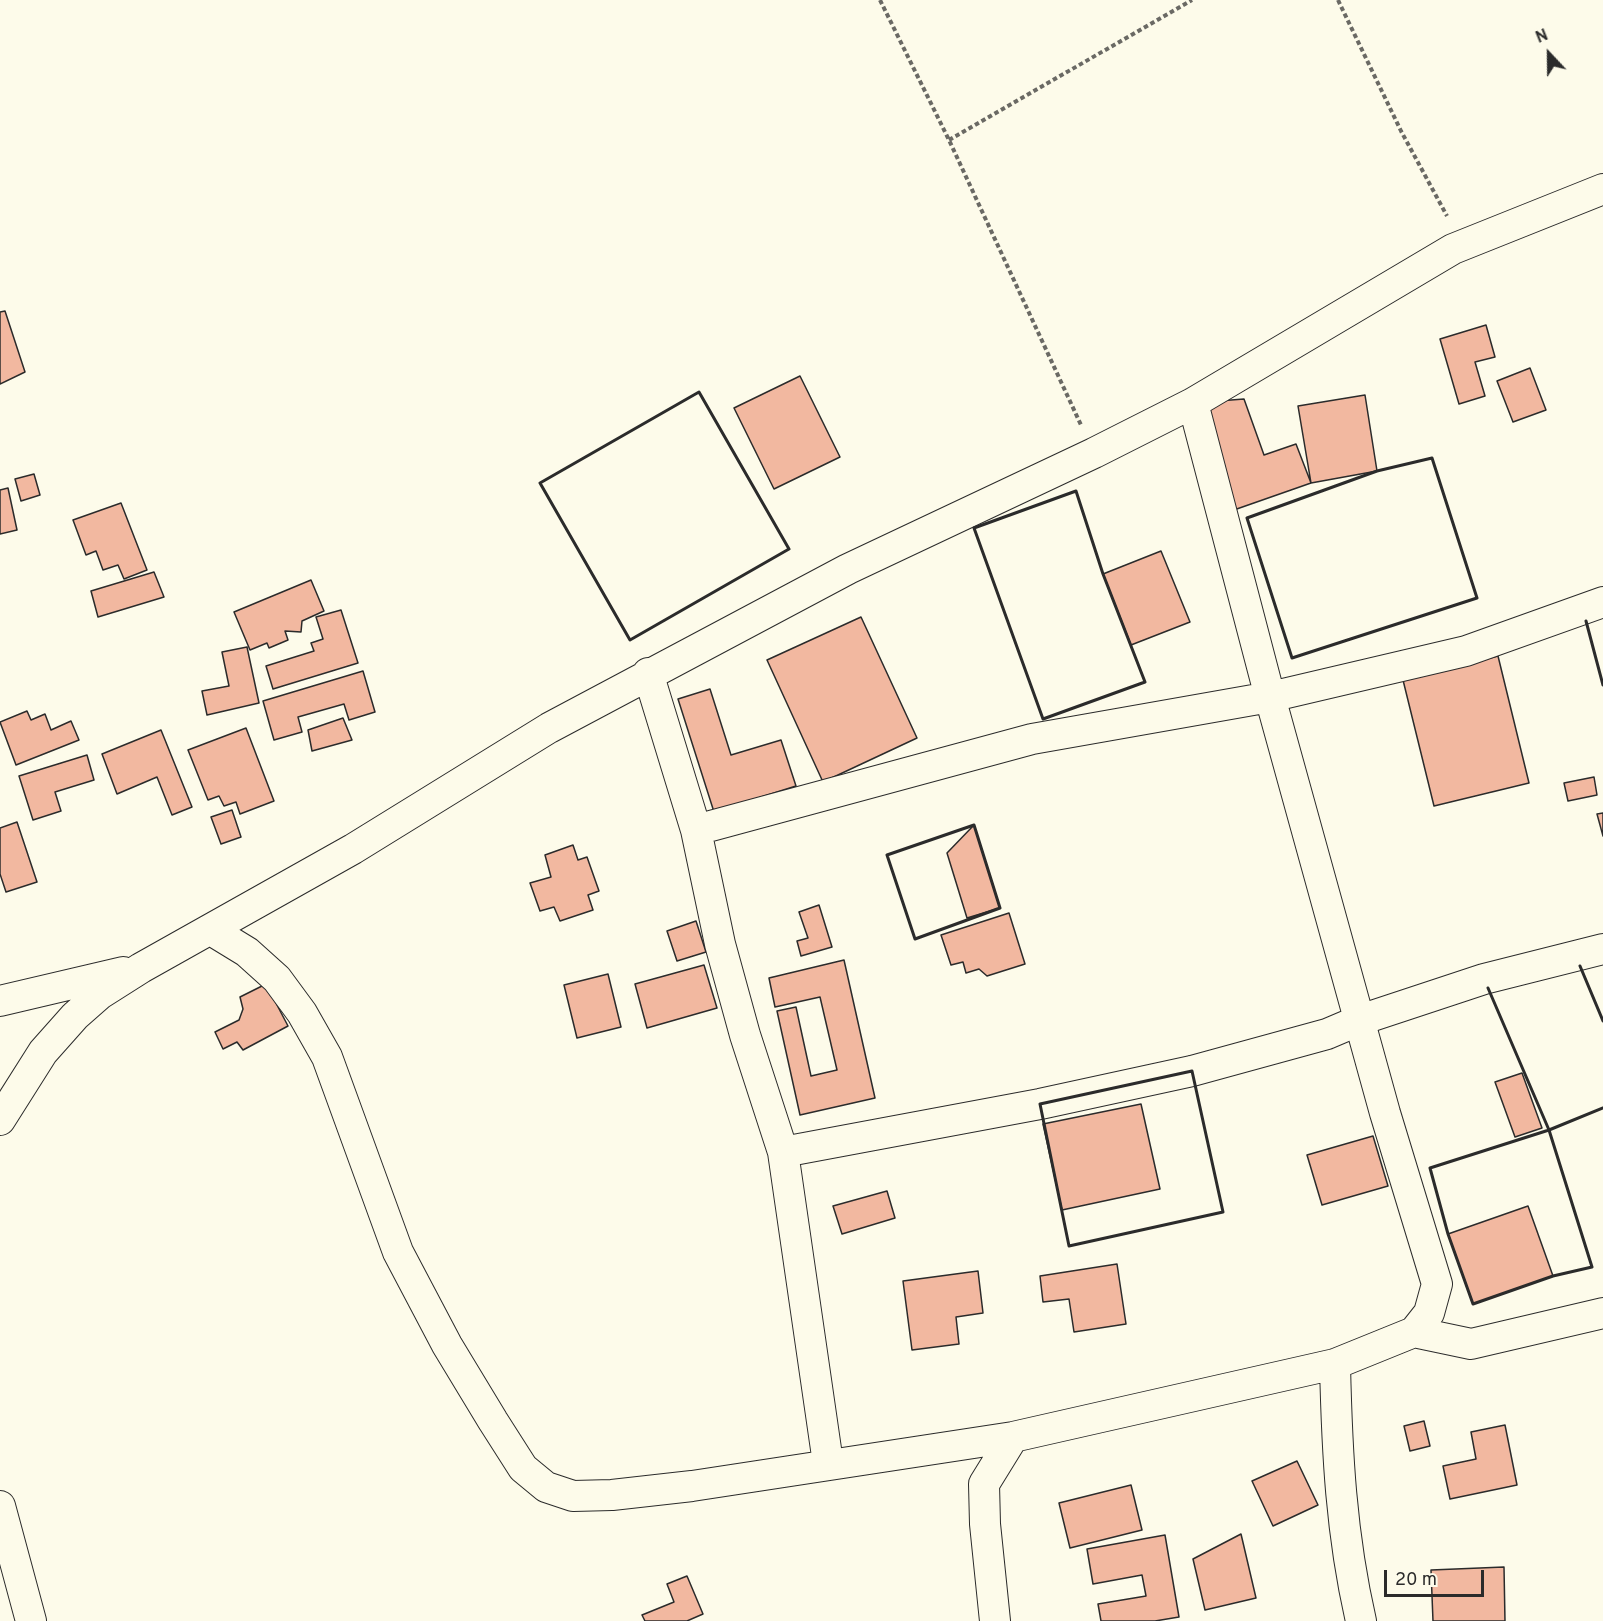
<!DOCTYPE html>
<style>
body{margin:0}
#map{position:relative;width:1603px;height:1621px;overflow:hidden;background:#fdfbea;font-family:Overpass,sans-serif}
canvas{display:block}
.north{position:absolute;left:1519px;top:24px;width:60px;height:60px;-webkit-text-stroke:4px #fdfbea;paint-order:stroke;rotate:338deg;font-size:16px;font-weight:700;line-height:24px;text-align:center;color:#2b2b2b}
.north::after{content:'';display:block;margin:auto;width:21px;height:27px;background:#2b2b2b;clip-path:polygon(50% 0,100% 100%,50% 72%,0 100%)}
.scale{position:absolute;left:1384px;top:1570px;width:100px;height:27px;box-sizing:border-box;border:3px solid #2b2b2b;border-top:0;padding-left:8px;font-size:18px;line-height:21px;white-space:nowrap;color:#2b2b2b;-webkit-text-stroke:4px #fdfbea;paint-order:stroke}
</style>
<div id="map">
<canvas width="1603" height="1621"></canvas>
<div class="north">N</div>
<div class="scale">20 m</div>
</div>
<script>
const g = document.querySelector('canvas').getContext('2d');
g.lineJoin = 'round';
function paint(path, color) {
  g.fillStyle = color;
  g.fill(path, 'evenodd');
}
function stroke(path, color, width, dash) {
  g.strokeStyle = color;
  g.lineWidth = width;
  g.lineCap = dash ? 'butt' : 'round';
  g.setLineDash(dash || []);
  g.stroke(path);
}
const building = new Path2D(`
 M5 311 25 372 0 384V312Z
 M1486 325 1495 357 1475 362 1485 396 1459 404 1440 339Z
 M1530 368 1546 410 1513 422 1497 381Z
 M800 376 840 457 774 489 734 408Z
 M1365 395 1377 471 1311 483 1298 406Z
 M1244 399 1264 455 1296 444 1311 483 1231 511 1193 403Z
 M34 474 40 495 21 501 15 479Z
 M8 488 17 530 0 534V490Z
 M121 503 147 570 124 579 118 565 103 570 96 551 86 555 73 520Z
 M1161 551 1190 622 1131 645 1103 574Z
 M154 572 164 597 98 617 91 591Z
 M311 580 324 611 302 621 301 632 285 631 288 640 269 648 267 643 250 650 234 612Z
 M341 610 358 663 273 689 266 666 314 651 311 643 323 639 316 617Z
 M861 617 917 738 823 782 767 660Z
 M247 647 259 703 207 715 202 691 229 686 222 652Z
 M1498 656 1529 783 1434 806 1403 680Z
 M363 671 375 712 349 720 344 704 298 717 302 732 274 740 263 701Z
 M710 689 731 755 781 740 796 786 714 812 678 699Z
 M27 711 31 720 45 714 51 730 71 721 79 740 16 765 0 722Z
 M343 718 352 740 312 751 308 730Z
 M246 728 274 801 240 814 236 802 224 806 219 796 208 800 188 750Z
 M161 730 192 807 172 815 157 777 117 794 102 754Z
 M87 755 94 780 55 792 61 811 33 820 19 776Z
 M1594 777 1597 795 1568 801 1564 783Z
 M232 810 241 837 221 844 211 817Z
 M1603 813V836L1597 814Z
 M17 822 37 882 6 892 0 874V828Z
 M974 825 1000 908 967 918 947 853Z
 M573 845 578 860 587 857 599 891 588 895 593 910 560 921 554 907 540 911 530 883 551 877 545 855Z
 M819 905 832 947 801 956 797 941 808 938 799 912Z
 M1009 913 1025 964 987 976 979 969 966 973 963 962 951 965 941 935Z
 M696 921 706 952 677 961 667 931Z
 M844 960 875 1098 800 1115 777 1011 796 1007 811 1076 837 1070 820 997 775 1007 769 978Z
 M704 965 717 1008 647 1028 635 984Z
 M608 974 621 1027 577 1038 564 985Z
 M266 984 288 1026 243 1050 237 1042 223 1049 215 1032 239 1020 243 1009 240 997Z
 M1522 1073 1542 1128 1515 1137 1495 1082Z
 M1141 1104 1160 1189 1062 1210 1043 1124Z
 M1373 1136 1388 1186 1322 1205 1307 1155Z
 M887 1191 895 1218 842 1234 833 1206Z
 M1528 1206 1553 1276 1473 1304 1448 1234Z
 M1117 1264 1126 1324 1074 1332 1069 1299 1043 1302 1040 1276Z
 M978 1271 983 1313 956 1317 959 1344 912 1350 903 1281Z
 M1424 1421 1430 1446 1410 1451 1404 1426Z
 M1505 1425 1517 1485 1450 1499 1443 1466 1476 1459 1471 1432Z
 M1297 1461 1318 1505 1273 1526 1252 1481Z
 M1131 1485 1142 1530 1070 1548 1059 1503Z
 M1241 1534 1256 1598 1205 1610 1193 1559Z
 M1165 1535 1179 1617 1155 1621H1101L1098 1604 1146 1596 1142 1575 1093 1584 1087 1549Z
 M1504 1567 1505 1621H1433L1431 1570Z
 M687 1576 703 1614 687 1621H645L642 1615 674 1602 667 1584Z`);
const path = new Path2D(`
 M880 0 949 140 1081 425
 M1338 0 1401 131 1447 216
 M949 140 1192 0`);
const minor = new Path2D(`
 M648 673 696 830 720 944 745 1035 783 1152 828 1463
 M696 830 1032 739 1270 697 1466 651 1603 602
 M211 930 247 952 277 979 302 1013 327 1057 398 1252 447 1345 493 1421 523 1468 546 1487 573 1496 612 1495 692 1486 1013 1437 1335 1364 1414 1332 1429 1313 1437 1284 1385 1113 1270 697 1193 403
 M0 1001 123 972
 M0 1120 43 1052 75 1016 100 994 141 968 353 849 549 728 848 569 1094 453 1193 403 1453 249 1603 189
 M783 1152 1040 1104 1192 1071 1327 1034 1360 1020 1484 979 1603 949
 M1414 1332 1471 1344 1603 1313
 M1335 1364C1337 1453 1341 1534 1361 1621
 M0 1506 31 1621
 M995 1621 985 1524 984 1484 1013 1437`);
const wall = new Path2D(`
 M699 392 789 549 630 640 540 483Z
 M1432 458 1477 598 1292 658 1247 518 1377 471Z
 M1076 491 1103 574 1145 682 1043 719 974 528Z
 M1586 621 1603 685
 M974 825 1000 908 915 939 887 855Z
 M1580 966 1603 1021
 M1488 988 1549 1130 1603 1108
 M1192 1071 1223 1212 1069 1246 1040 1104Z
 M1549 1130 1592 1267 1553 1276 1473 1304 1448 1234 1430 1168Z`);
paint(building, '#f2b8a0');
stroke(building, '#2b2b2b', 1.5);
stroke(minor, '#2b2b2b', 32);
stroke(path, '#6a6964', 4, [4.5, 3]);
stroke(minor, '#fdfbea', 30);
stroke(wall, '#2b2b2b', 3);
</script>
